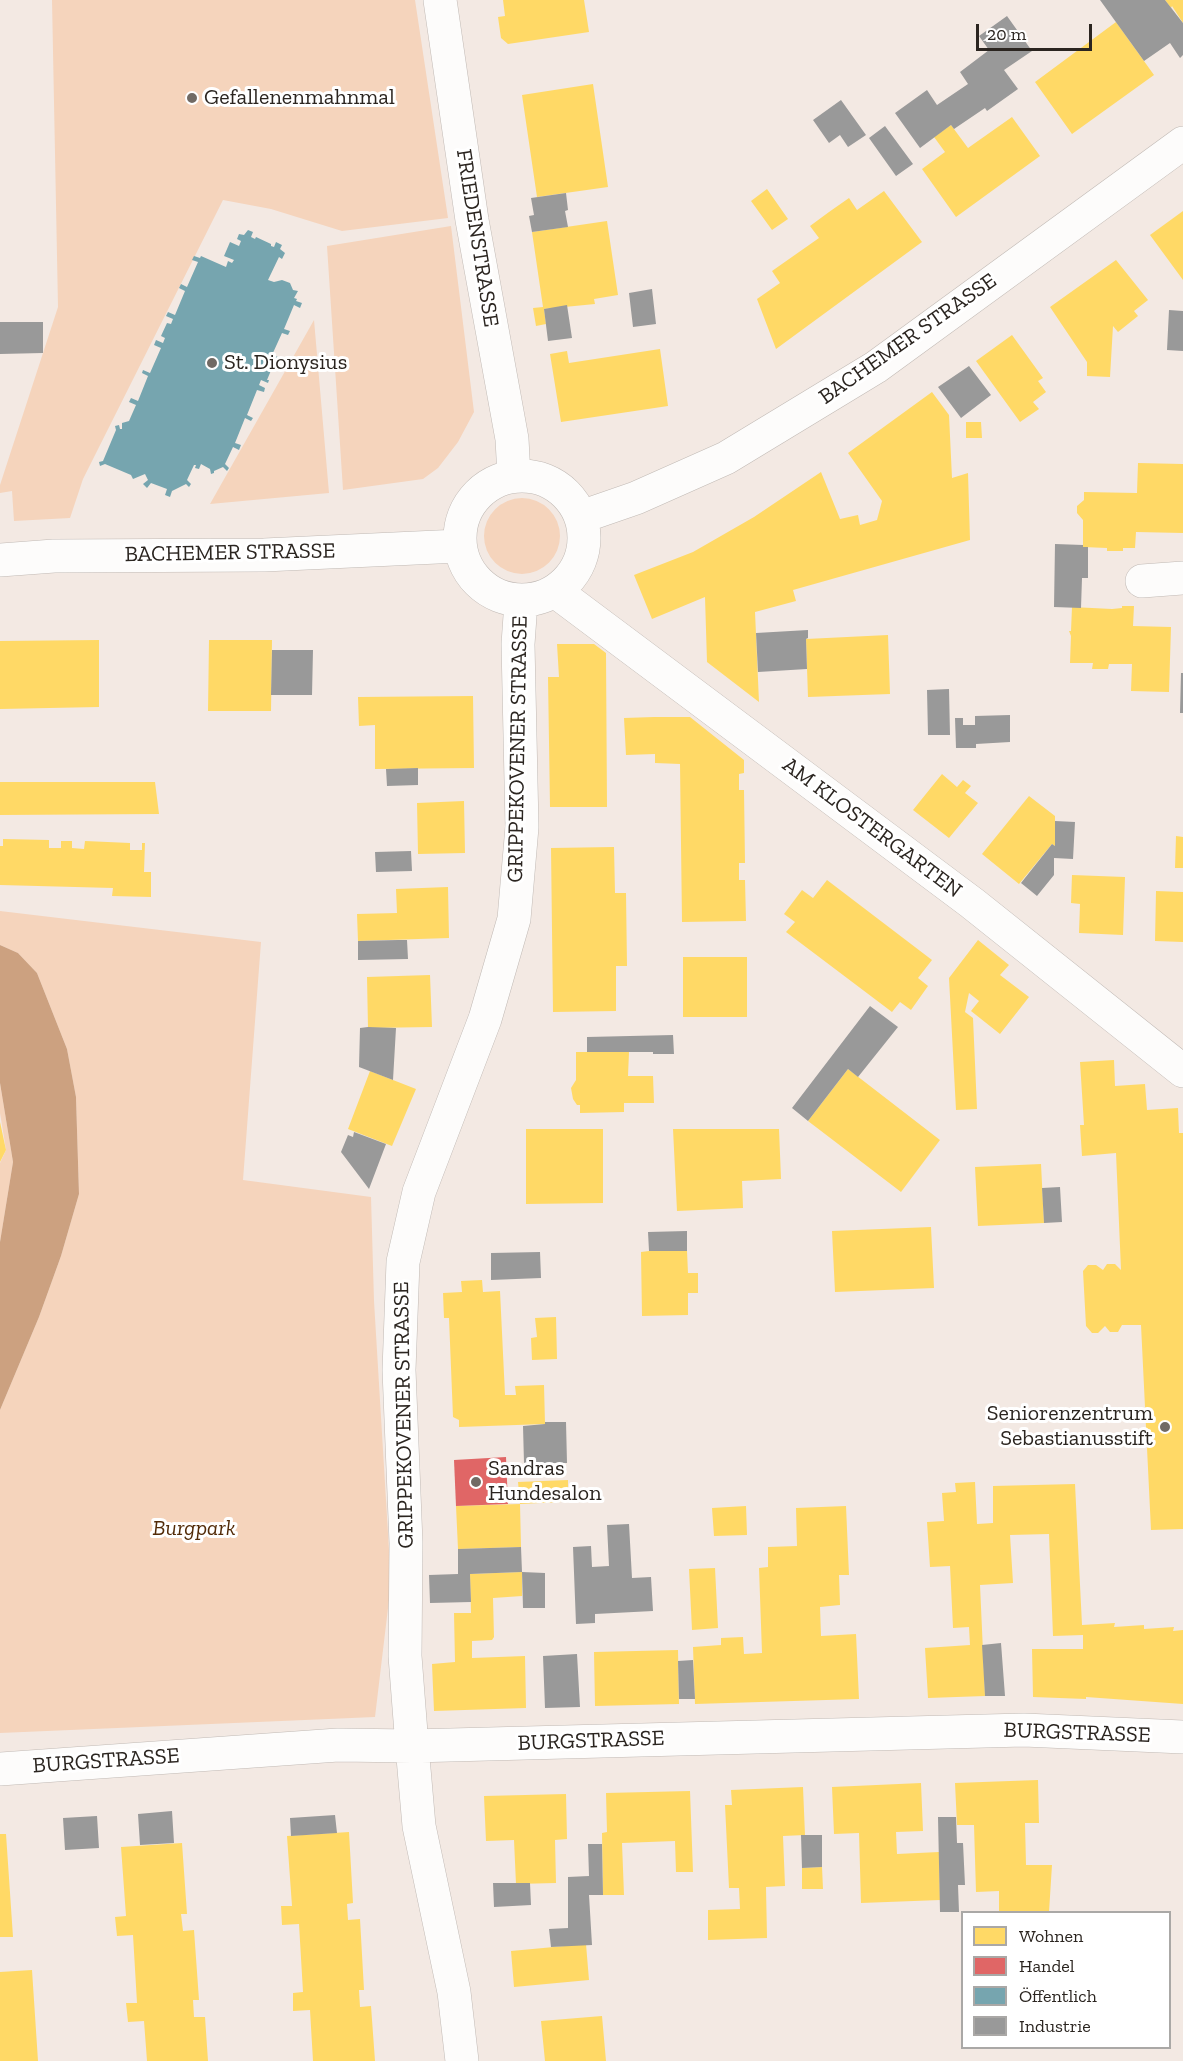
<!DOCTYPE html>
<meta charset="utf-8">
<style>
body{margin:0}
#map{position:relative;width:1183px;height:2061px;overflow:hidden;background:#f3e9e3;font-family:"Zilla Slab",serif}
canvas{display:block}
.legend{position:absolute;left:961px;top:1911px;width:210px;height:138px;box-sizing:border-box;background:#fff;border:2px solid #aaa8a6;margin:0;padding:8px 10px;list-style:none;font-size:18px;color:#2b2520}
.legend li{display:flex;align-items:center;gap:12px;height:30px}
.legend b{width:30px;border:2px solid #aaa8a6}
.scale{position:absolute;left:976px;top:24px;width:116px;height:27px;box-sizing:border-box;border:3px solid #2b2520;border-top:0;padding-left:8px;font-size:18px;line-height:21px;white-space:nowrap;color:#2b2520;-webkit-text-stroke:4px #fff;paint-order:stroke}
</style>
<div id="map">
<canvas width="1183" height="2061"></canvas>
<ul class="legend">
<li><b style="height:16px;background:#ffd966"></b>Wohnen</li>
<li><b style="height:16px;background:#e06666"></b>Handel</li>
<li><b style="height:16px;background:#76a5af"></b>Öffentlich</li>
<li><b style="height:16px;background:#999"></b>Industrie</li>
</ul>
<div class="scale">20 m</div>
</div>
<script>
const g = document.querySelector('canvas').getContext('2d');
g.lineJoin = 'round';
function paint(path, color) {
  g.fillStyle = color;
  g.fill(path, 'evenodd');
}
function stroke(path, color, width, dash) {
  g.strokeStyle = color;
  g.lineWidth = width;
  g.lineCap = dash ? 'butt' : 'round';
  g.setLineDash(dash || []);
  g.stroke(path);
}
function drawText(font, color, halo, rows, align = 'center') {
  g.font = font + ' "Zilla Slab",serif';
  g.lineWidth = 6;
  g.setLineDash([]);
  g.textBaseline = 'middle';
  g.strokeStyle = halo;
  g.fillStyle = color;
  for (const [text, x, y, turn = 0] of rows) {
    g.save();
    g.translate(x, y);
    g.rotate((+turn || 0) * Math.PI / 180);
    g.textAlign = isNaN(turn) ? turn : align;
    if (halo) g.strokeText(text, 0, 0);
    g.fillText(text, 0, 0);
    g.restore();
  }
}
const green = new Path2D(`
 M52 0H415L448 218 342 231 271 209 223 200 83 479 70 518 14 521 12 491 0 493V485L58 307Z
 M451 226 474 412 458 442 438 468 423 479 343 490 327 246Z
 M314 320 329 493 210 504Z
 M484 536a38 38 0 1 1 76 0a38 38 0 1 1-76 0Z
 M0 911 261 942 243 1180 371 1197 374 1301 391 1583 375 1717 0 1733V1410L39 1317 61 1256 79 1194 76 1097 67 1049 37 973 18 953 0 945Z
 M0 1083 13 1162 0 1242V1163L6 1150 0 1113Z`);
const water = new Path2D(`
 M0 945 18 953 37 973 67 1049 76 1097 79 1194 61 1256 39 1317 0 1410V1242L13 1162 0 1083Z`);
const homes = new Path2D(`
 M503 0H584L589 32 508 44 501 38 498 17 505 16Z
 M1165 0H1183V23L1172 6 1171 8Z
 M1116 22 1154 75 1072 134 1035 82Z
 M593 84 608 187 537 197 522 95Z
 M1012 117 1040 156 956 217 922 169 945 152 934 137 951 125 968 148Z
 M767 189 788 219 772 230 751 201Z
 M884 191 922 242 776 349 757 299 780 283 772 271 819 238 810 226 829 212 849 198 857 210Z
 M1183 211V280L1150 235Z
 M607 221 618 295 594 299 595 304 544 309 546 324 536 326 533 308 543 307 532 232Z
 M1116 260 1148 300 1134 311 1138 316 1118 332 1113 326 1110 377 1087 376V362L1050 307Z
 M1012 335 1043 378 1038 381 1046 392 1033 402 1039 409 1020 422 976 361Z
 M660 349 668 406 561 422 550 354 567 351 569 363Z
 M932 392 949 415 952 478 968 473 970 540 793 590 796 601 755 612 759 702 707 662 705 597 652 619 634 575 693 552 754 517 821 472 840 519 858 515 860 525 877 520 882 501 848 453Z
 M966 422H981L982 438H966Z
 M1138 463 1183 464V533L1136 532 1135 548H1123V551H1107V548L1083 547V520L1077 513V506L1084 500V492L1137 493Z
 M1122 606H1134L1133 626 1171 627 1169 692 1131 691 1132 664H1109L1108 669H1092L1093 663H1070L1071 636 1069 631H1071L1072 607 1112 609 1122 608Z
 M888 635 890 694 808 697 806 639Z
 M99 640V707L0 709V641Z
 M209 640H272L271 711H208Z
 M557 644H594L606 653 607 807H550L548 677H559Z
 M473 696 474 768 375 769V725L359 726 358 697Z
 M654 717H690L744 760V773L739 774V790H744L745 863H739V880H745L746 921 682 922 680 764 655 763V754L626 755 624 718Z
 M942 774 957 787 963 780 971 786 965 793 978 803 949 838 913 810Z
 M0 782H155L159 814 0 815Z
 M1029 796 1055 816V846L1052 844 1019 884 982 854Z
 M464 801 465 853 418 854 417 803Z
 M1176 836 1183 837V868H1175Z
 M3 839 49 840V848H61V841H72V848L84 849 85 841 130 843V850H142V843H145L144 872H151V897L112 896 113 888 0 885V846H3Z
 M614 847 615 893H626L627 966H616V1011L553 1012 551 848Z
 M1072 875 1125 877 1123 935 1079 933 1080 904 1071 903Z
 M827 880 932 960 918 978 928 986 911 1010 900 1002 892 1012 786 932 795 922 784 914 802 890 813 898Z
 M448 887 449 938 358 941 357 914 397 913 396 889Z
 M1156 891 1183 892V942L1155 941Z
 M978 940 1009 965 1000 975 1029 997 1000 1034 971 1011 979 1001 969 993 965 1012 973 1018 977 1109 956 1110 949 978Z
 M683 957H747V1017H683Z
 M430 975 432 1027 368 1028 367 977Z
 M576 1052H629L628 1076H653L654 1103H624V1112L580 1113V1105H577L573 1099 571 1088 576 1080Z
 M1114 1060 1115 1086 1145 1084 1147 1110 1178 1108 1179 1133H1183V1529L1151 1530 1141 1325H1122L1118 1332H1110L1105 1326 1098 1333H1092L1086 1326 1083 1271 1088 1265H1096L1103 1270 1107 1264H1115L1121 1270 1116 1153 1082 1156 1080 1125H1084L1080 1062Z
 M848 1069 940 1140 901 1192 808 1121Z
 M370 1071 416 1089 392 1146 348 1129Z
 M0 1122 6 1150 0 1162Z
 M526 1129H603V1203L526 1204Z
 M673 1129H779L781 1179 742 1181 743 1208 677 1211Z
 M1041 1164 1044 1223 978 1226 975 1167Z
 M931 1227 934 1288 835 1292 832 1231Z
 M649 1251H687L688 1273H698V1293H688V1315L642 1316 641 1252Z
 M482 1280 483 1292 500 1291 505 1395H516L515 1386 544 1385 545 1424 459 1427V1420L453 1417 449 1318H444L443 1293 462 1292 461 1281Z
 M556 1317 557 1359 532 1360 531 1338 537 1337 535 1318Z
 M568 1480V1490H561V1502L520 1504 518 1482Z
 M975 1482 977 1524 993 1523V1486L1075 1484 1082 1625 1115 1623 1114 1627 1144 1625V1629L1174 1627 1173 1631 1183 1630V1704L1086 1697V1699L1033 1697 1032 1649H1083V1635L1053 1636 1049 1534 1010 1535 1013 1583 980 1585 985 1696 928 1698 925 1648 970 1645 969 1627 953 1628 950 1566 930 1567 927 1522 944 1521 942 1493 956 1492 955 1483Z
 M520 1504 521 1547 458 1549 456 1506Z
 M746 1506 747 1535 714 1536 712 1508Z
 M846 1506 849 1575H839L840 1605 820 1607 821 1636 856 1634 859 1699 695 1704 693 1647 721 1645V1638L743 1637 744 1654 762 1653 759 1568 768 1567V1547L797 1546 796 1508Z
 M715 1568 718 1628 692 1630 689 1569Z
 M522 1572V1596L493 1598 494 1637 492 1640 472 1641V1658L525 1656 526 1708 434 1711 432 1664 455 1662 454 1613H471L470 1574Z
 M678 1650 679 1704 595 1706 594 1652Z
 M1038 1780 1039 1823H1025L1026 1865H1052L1049 1912H999V1891L976 1892 974 1825H957L955 1783Z
 M921 1783 923 1831 896 1832 897 1854 939 1852 940 1900 861 1903 859 1833 834 1834 832 1787Z
 M803 1787 805 1835 783 1836 785 1886 766 1887 767 1938 708 1940V1910L740 1909 739 1888H729L725 1805H732L731 1790Z
 M690 1791 693 1872H676L675 1841 622 1843 624 1895H603L602 1833 607 1832 606 1793Z
 M566 1794 567 1839 555 1840 556 1883 516 1884 514 1840 486 1841 484 1796Z
 M349 1832 353 1903 347 1904 348 1920 360 1919 364 1990H359L360 2007 371 2006 375 2061H313L310 2010 293 2011V1993L303 1992 299 1924 282 1925 281 1906H292L287 1836Z
 M0 1834H6L13 1937H0Z
 M182 1843 187 1914H181L183 1931 194 1930 199 2000H193L194 2017H205L208 2061H147L144 2021 128 2022 126 2003H137L133 1935 117 1936 115 1917 126 1916 121 1847Z
 M822 1867 823 1889H802V1868Z
 M586 1944 589 1980 514 1987 511 1951Z
 M32 1970 38 2061H0V1972Z
 M602 2016 606 2061H545L541 2021Z`);
const shops = new Path2D(`
 M506 1457 508 1504 456 1506 454 1460Z`);
const public = new Path2D(`
 M248 230 253 232 251 237 255 239 256 237 271 244V246L274 247 276 242 282 245 280 249 285 253 282 259 279 257 268 280 274 282 282 280 290 283 293 290 298 291 294 298 297 299 296 301 302 303 300 308 294 305 284 329 290 331 288 335 282 333 272 355 278 357 276 364 270 361 267 366 272 368 267 380H269L268 383 261 380 259 385 265 388 264 392 257 390 247 415 253 418 251 421 245 418 235 443 241 445 239 450 233 447 225 464 229 468 227 471 223 467 214 471V473L211 474 210 469 201 464 199 469 195 468 196 465H194L187 480 191 484 189 487 186 484 172 491 170 497 165 495 167 489 151 483 147 488 143 484 148 480 145 474 133 479 131 475 105 464 100 466 99 462 103 461 116 430 115 426 119 425 120 429H122V423L129 421 136 405 129 402 131 398 138 401 148 376 142 373 143 370 150 373 161 348 154 345 156 340 163 343 165 338 161 336 167 323 171 324 173 319 166 316 168 312 175 315 185 291 179 288 181 284 187 287 198 262 192 260 194 256 200 258 201 256 226 267 228 261 232 263 234 260 224 256 230 242 239 246 241 241 237 239 239 234 244 235Z`);
const industry = new Path2D(`
 M1100 0H1165L1183 23V55L1180 58 1170 43 1144 61Z
 M1007 16 1032 51 1004 70 1018 89 987 111 985 108 954 129 951 125 920 148 895 113 927 90 937 105 968 84 960 72 989 50 979 36Z
 M841 100 866 135 848 147 840 135 829 143 813 120Z
 M885 126 913 164 896 176 869 138Z
 M566 193 568 210 565 211 568 227 532 232 529 216 534 215 531 198Z
 M652 289 656 324 633 327 629 293Z
 M567 305 572 338 548 341 544 309Z
 M1169 310 1183 311V351L1167 350Z
 M0 322H43V353L0 354Z
 M969 366 991 395 961 418 938 387Z
 M1055 544 1083 545V547H1088V578H1082L1081 608 1054 607Z
 M808 630V638L806 639 807 669 758 672 756 633Z
 M272 650H313L312 695H271Z
 M1181 673H1183V713H1180Z
 M949 689 950 735H928L927 690Z
 M1010 715V742L976 744V748H956L955 718H963V725H975V716Z
 M418 768V785L387 786 386 769Z
 M1055 821 1075 822 1073 859 1054 858V875L1037 896 1021 883 1052 844 1055 846Z
 M411 851 412 871 376 872 375 852Z
 M398 940H407L408 959 358 960V941Z
 M870 1006 898 1027 858 1077 848 1069 808 1121 792 1108Z
 M368 1027 396 1028 393 1080 359 1067 360 1028Z
 M673 1035 674 1054H653V1052H587V1037Z
 M354 1132 386 1144 369 1189 341 1152 348 1135 353 1137Z
 M1060 1187 1062 1222 1044 1223 1042 1188Z
 M687 1231V1251H649L648 1232Z
 M540 1252 541 1278 491 1280V1253Z
 M545 1422H566L567 1463H524L523 1426 545 1424Z
 M629 1524 632 1578 651 1577 653 1611 595 1614V1623L576 1624 573 1547 591 1546 592 1567 609 1566 607 1525Z
 M521 1547 522 1572 470 1574 471 1602 430 1603 429 1575 458 1574V1549Z
 M522 1572 545 1573V1608H523Z
 M1001 1643 1005 1696H985L982 1645Z
 M577 1654 580 1707 545 1708 543 1656Z
 M693 1660 695 1699H679L678 1661Z
 M172 1811 174 1843 140 1845 138 1814Z
 M335 1815 337 1833 291 1836 290 1818Z
 M97 1816 99 1848 65 1850 63 1818Z
 M938 1817H956L957 1843H963L965 1885H958L959 1912H940Z
 M801 1835H822V1867L802 1868Z
 M588 1844H602L603 1895H589L592 1945 551 1947 549 1929 568 1928V1877L589 1876Z
 M493 1883H530L531 1905 494 1907Z`);
const minor = new Path2D(`
 M440 0 472 220 512 439 514 476
 M460 538a62 62 0 1 1 124 0a62 62 0 1 1-124 0Z
 M581 517 636 498 726 458 876 367 1183 143
 M0 560 54 556 264 555 459 546
 M1142 581 1183 578
 M555 591 972 903 1183 1071
 M0 1769 338 1745 412 1746 1024 1730 1183 1737
 M462 2061 454 1992 419 1826 412 1746 405 1656 406 1543 399 1370 403 1262 419 1192 485 1019 514 919 522 827 518 644 521 602`);
const markers = [
 [192,98,6,"#716a64"],
 [212,363,6,"#716a64"],
 [1165,1427,6,"#716a64"],
 [476,1482,6,"#716a64"]
];
const poiNames = [
 ["Gefallenenmahnmal",204,98],
 ["St. Dionysius",224,363],
 ["Seniorenzentrum",1153,1414,"right"],
 ["Sebastianusstift",1153,1439,"right"],
 ["Sandras",488,1469],
 ["Hundesalon",488,1494]
];
const streetNames = [
 ["FRIEDENSTRASSE",477,238,81],
 ["BACHEMER STRASSE",908,339,-35],
 ["BACHEMER STRASSE",230,553,-1],
 ["GRIPPEKOVENER STRASSE",518,749,-89],
 ["AM KLOSTERGARTEN",872,828,37],
 ["GRIPPEKOVENER STRASSE",404,1415,-91],
 ["BURGSTRASSE",1077,1733,2],
 ["BURGSTRASSE",591,1741,-2],
 ["BURGSTRASSE",106,1761,-4]
];
const parkNames = [
 ["Burgpark",194,1529]
];
paint(green, '#f5d4bc');
paint(water, '#cca180');
paint(homes, '#ffd966');
paint(shops, '#e06666');
paint(public, '#76a5af');
paint(industry, '#999');
stroke(minor, '#c0b9b4', 34);
stroke(minor, '#fdfcfb', 33);
for (const [x, y, r, color] of markers) {
  const dot = new Path2D();
  dot.arc(x, y, r, 0, 2 * Math.PI);
  g.fillStyle = color;
  g.fill(dot);
  stroke(dot, '#fff', 2);
}
drawText('22px', '#2b2520', '#fff', poiNames, 'left');
drawText('22px', '#2b2520', '#fff', streetNames);
drawText('italic 22px', '#522b08', '#fff', parkNames);
</script>
